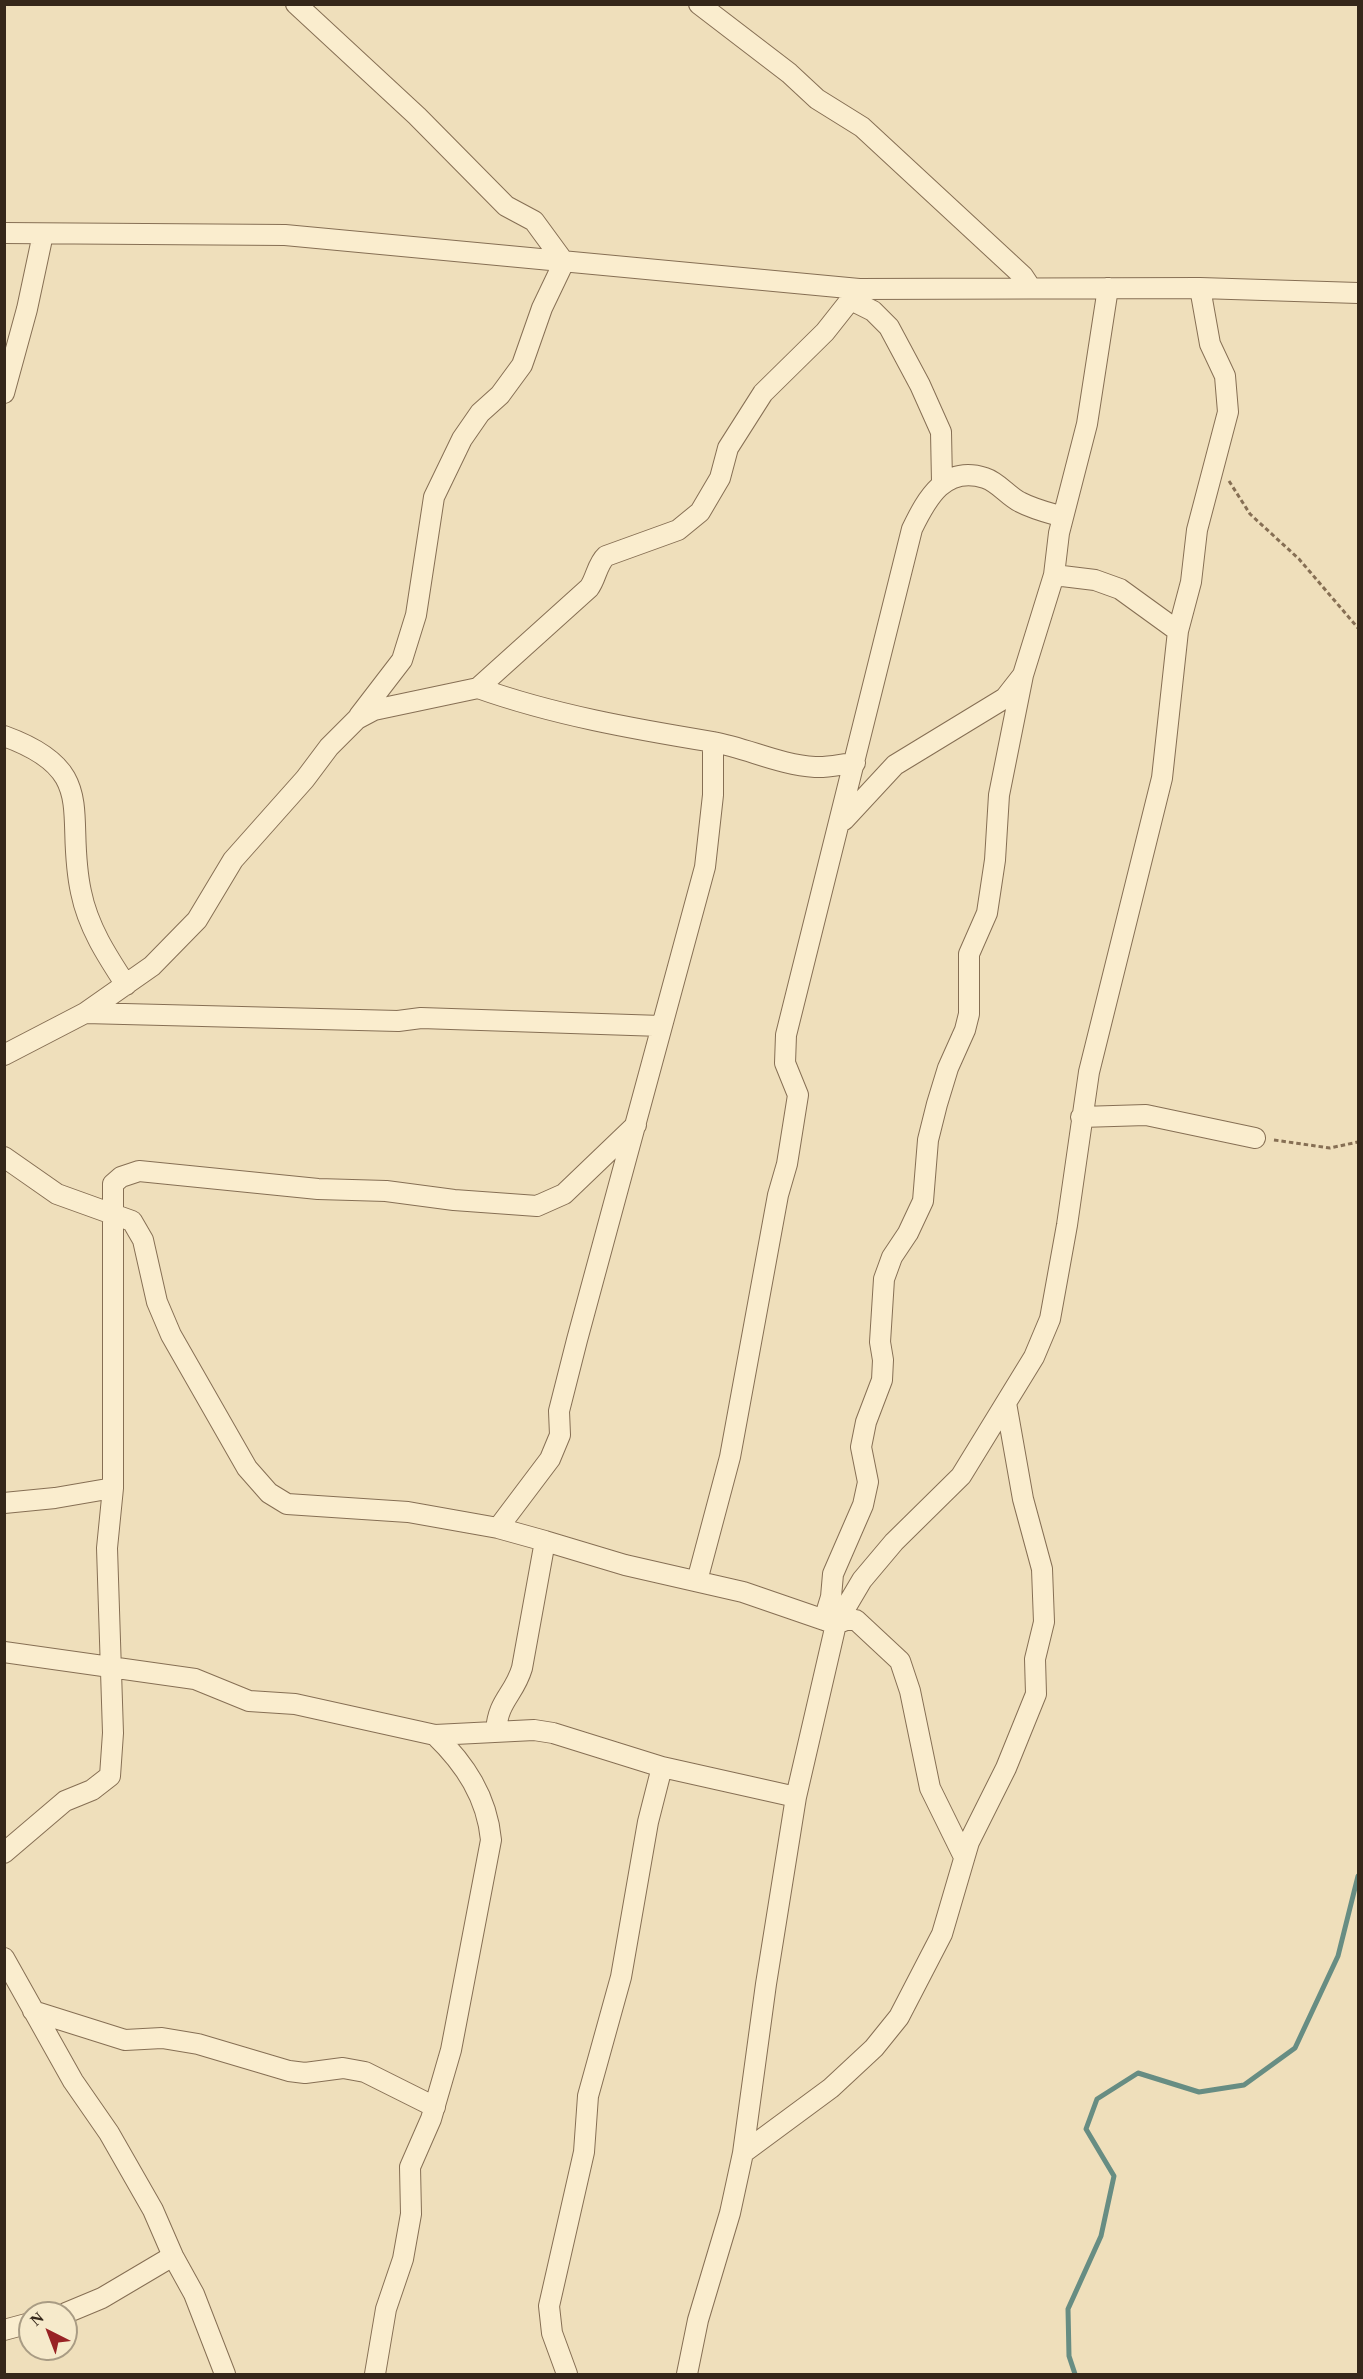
<!DOCTYPE html>
<style>
body{margin:0}
#map{position:relative;width:1363px;height:2379px;overflow:hidden;background:#efdfbb;font-family:Georgia,serif}
canvas{display:block}
.frame{position:absolute;inset:0;border:6px solid #35271a;pointer-events:none}
.north{position:absolute;left:18px;top:2301px;width:60px;height:60px;box-sizing:border-box;background:#f6eacb;border:2px solid #a99c84;border-radius:50%;rotate:318deg;font-size:16px;font-weight:700;line-height:24px;text-align:center;color:#35271a}
.north::after{content:'';display:block;margin:auto;width:21px;height:27px;background:#982224;clip-path:polygon(50% 0,100% 100%,50% 72%,0 100%)}
</style>
<div id="map">
<canvas width="1363" height="2379"></canvas>
<div class="frame"></div>
<div class="north">N</div>
</div>
<script>
const g = document.querySelector('canvas').getContext('2d');
g.lineJoin = 'round';
function stroke(path, color, width, dash) {
  g.strokeStyle = color;
  g.lineWidth = width;
  g.lineCap = dash ? 'butt' : 'round';
  g.setLineDash(dash || []);
  g.stroke(path);
}
const stream = new Path2D(`
 M1075 2374 1069 2356 1068 2309 1101 2236 1114 2176 1086 2129 1097 2099 1138 2073 1199 2092 1244 2085 1295 2048 1338 1956 1358 1876`);
const path = new Path2D(`
 M1229 481 1250 514 1299 559 1358 628
 M1274 1140 1330 1148 1358 1142`);
const minor = new Path2D(`
 M296 4 417 116 506 206 534 221 564 262 542 308 522 365 500 395 480 413 462 439 434 497 416 615 402 660 359 716
 M699 4 789 73 817 99 862 127 1023 276 1031 288
 M4 233 285 235 859 289 1200 288 1358 293
 M1108 288 1087 424 1059 533 1054 575 1095 580 1120 589 1178 631
 M851 300 873 311 889 327 920 385 941 432 942 482
 M4 393 27 309 43 234
 M478 688C554 715 634 729 713 742 747 748 780 765 815 767 828 768 842 764 855 763
 M4 736C101 771 64 814 81 892 88 927 107 956 126 985
 M844 820 895 765 1005 698 1023 675 1054 575
 M85 1013 398 1021 421 1018 661 1026
 M4 1055 85 1013 152 966 197 920 233 860 305 779 329 747 357 719 374 710 478 688 589 588C596 579 597 564 606 556L678 530 700 512 720 478 728 448 763 393 825 332 859 289
 M1081 1117 1146 1115 1255 1138
 M4 1157 57 1194 132 1221 143 1240 157 1302 171 1335 247 1468 269 1493 287 1504 408 1512 498 1528 545 1541
 M4 1503 55 1498 113 1488
 M498 1528 550 1459 560 1435 559 1411 577 1340 705 867 713 795V742
 M697 1581 730 1457 778 1195 787 1164 798 1095 785 1063 786 1035 912 529C927 498 945 465 985 478 998 482 1008 496 1020 502 1033 509 1049 513 1063 517
 M824 1620 831 1597 833 1574 863 1505 868 1482 861 1447 866 1422 882 1380 883 1360 880 1342 884 1279 892 1257 908 1233 923 1201 928 1140 937 1104 948 1068 965 1030 969 1014V954L987 913 995 860 999 795 1023 675
 M4 1652 195 1679 249 1701 295 1704 435 1735 534 1730 553 1733 662 1767
 M496 1731C498 1700 514 1695 522 1668L545 1541 625 1565 743 1592 836 1624 846 1620H856L900 1661 910 1691 930 1788 964 1857
 M4 1853 65 1801 92 1790 110 1776 113 1733 107 1548 113 1488V1184L121 1177 139 1171 318 1189 386 1191 454 1200 537 1206 564 1194 636 1125
 M4 1958 73 2081 109 2133 153 2210 173 2256 194 2294 225 2374
 M33 2011 125 2040 162 2038 198 2044 289 2071 305 2073 343 2068 365 2072 435 2107
 M743 2153 766 1984 796 1797
 M66 2313 102 2298 173 2256
 M4 2330 30 2323
 M375 2374 386 2309 403 2259 411 2214 410 2167 431 2119 451 2050 491 1840C487 1797 465 1764 435 1735
 M567 2374 552 2333 549 2306 584 2152 588 2096 621 1977 648 1822 662 1767 796 1797 836 1624 862 1580 894 1542 961 1476 1034 1357 1050 1319 1067 1225 1089 1072 1162 778 1178 631 1191 582 1197 530 1228 412 1225 376 1210 344 1200 288
 M687 2374 698 2320 730 2213 743 2153 831 2088 874 2048 899 2017 942 1934 969 1842 1006 1768 1036 1694 1035 1659 1044 1622 1042 1569 1023 1499 1006 1403`);
stroke(stream, '#678d83', 5);
stroke(minor, '#866f54', 22);
stroke(path, '#866f54', 3, [4.5, 3]);
stroke(minor, '#faedce', 20);
</script>
